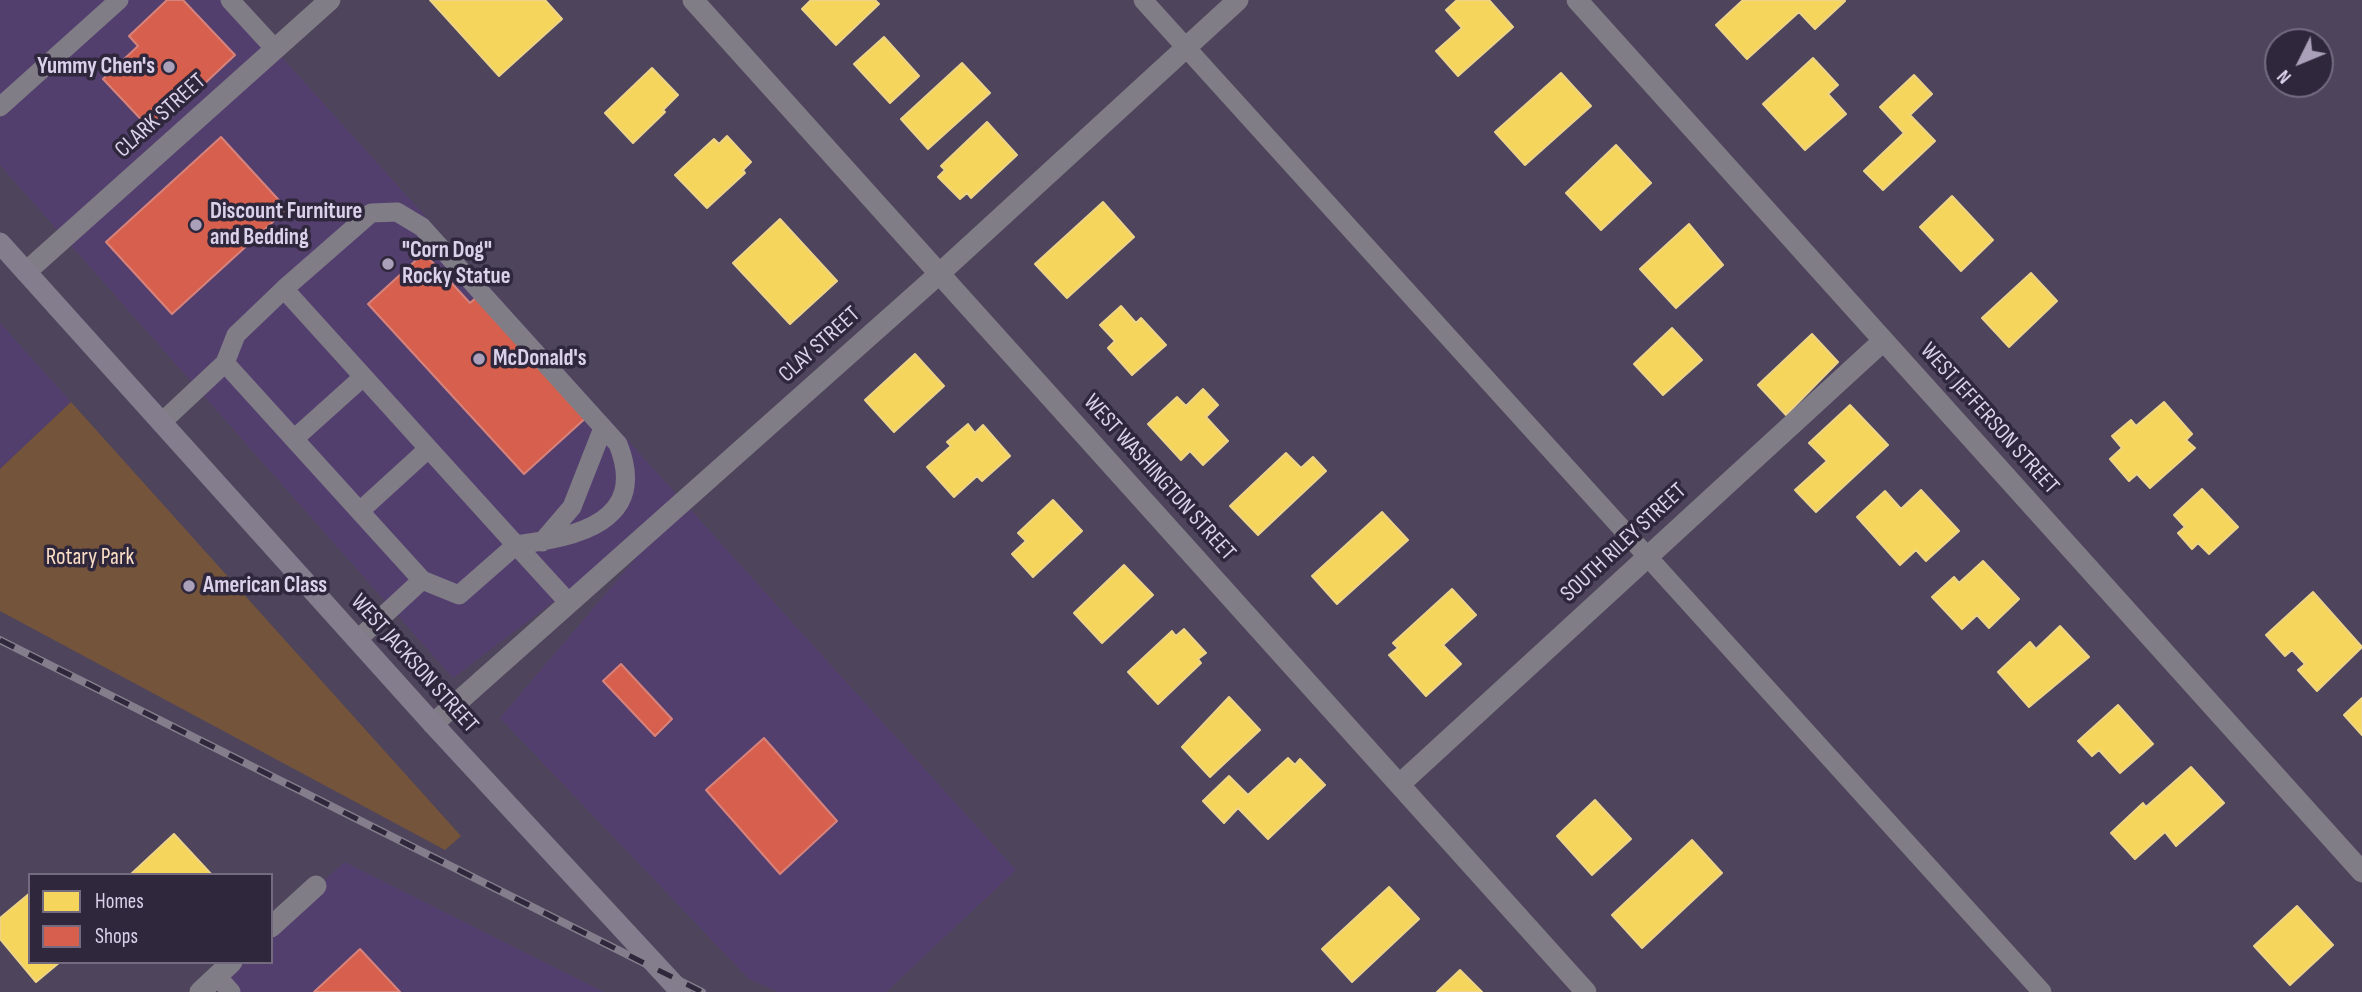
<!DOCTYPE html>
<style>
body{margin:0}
#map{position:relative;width:2362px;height:992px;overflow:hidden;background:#4e445c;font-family:"Sofia Sans Condensed",sans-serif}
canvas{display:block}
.legend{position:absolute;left:28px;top:873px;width:245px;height:91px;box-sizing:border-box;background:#2f273b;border:2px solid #746b81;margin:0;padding:9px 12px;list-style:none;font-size:21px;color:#dbd1eb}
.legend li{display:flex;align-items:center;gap:14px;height:35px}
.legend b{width:35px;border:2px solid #746b81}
.north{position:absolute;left:2264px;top:28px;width:70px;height:70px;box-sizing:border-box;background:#2f273b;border:2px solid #746b81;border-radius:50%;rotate:227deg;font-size:19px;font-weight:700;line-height:28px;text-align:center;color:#dbd1eb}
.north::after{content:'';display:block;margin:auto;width:24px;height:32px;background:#aaa0b9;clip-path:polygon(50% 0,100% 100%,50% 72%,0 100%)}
</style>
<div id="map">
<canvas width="2362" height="992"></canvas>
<ul class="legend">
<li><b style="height:19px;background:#f6d55c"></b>Homes</li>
<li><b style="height:19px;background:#d6604d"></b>Shops</li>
</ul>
<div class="north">N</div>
</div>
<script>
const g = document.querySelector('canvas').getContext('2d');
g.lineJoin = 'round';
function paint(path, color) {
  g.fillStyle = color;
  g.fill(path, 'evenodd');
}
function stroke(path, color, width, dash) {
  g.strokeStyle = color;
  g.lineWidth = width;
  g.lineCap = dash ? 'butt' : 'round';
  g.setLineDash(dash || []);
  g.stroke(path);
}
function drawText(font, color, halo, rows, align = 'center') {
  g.font = font + ' "Sofia Sans Condensed",sans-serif';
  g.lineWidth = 7;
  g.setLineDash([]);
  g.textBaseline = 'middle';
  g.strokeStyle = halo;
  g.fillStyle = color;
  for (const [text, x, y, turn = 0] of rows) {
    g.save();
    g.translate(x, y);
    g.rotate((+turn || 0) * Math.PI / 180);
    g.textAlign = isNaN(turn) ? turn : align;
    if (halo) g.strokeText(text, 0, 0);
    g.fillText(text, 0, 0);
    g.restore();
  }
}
const built = new Path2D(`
 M0 0H230L1016 870 886 992H779L749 979 500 718 681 505 453 678 0 165Z
 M0 323 71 402 0 469Z
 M345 862 604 992H231L217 976 232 962H271V927Z`);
const green = new Path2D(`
 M71 402 461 836 445 850 0 611V469Z`);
const homes = new Path2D(`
 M430 0H545L562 19 499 76Z
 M811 0H875L879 4 836 45 802 9Z
 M1457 0H1489L1513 27 1458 76 1436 51 1462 28 1446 10Z
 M1743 0H1843L1845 1 1815 29 1799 12 1747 59 1716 25Z
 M884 37 919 76 890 103 854 64Z
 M1813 58 1838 85 1828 94 1846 114 1805 150 1763 104Z
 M962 63 990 93 928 149 901 119Z
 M652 68 678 95 663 110 665 112 633 143 605 113Z
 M1561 73 1591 106 1525 165 1495 132Z
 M1914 75 1932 94 1910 115 1935 141 1883 190 1864 171 1904 133 1880 107Z
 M987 122 1017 155 971 198 967 193 960 199 938 177 945 170 941 166Z
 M727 136 751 162 743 170 745 173 707 208 675 175 714 139 719 144Z
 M1616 145 1651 183 1601 230 1566 193Z
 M1952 196 1993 240 1961 271 1920 227Z
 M1103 202 1134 237 1067 298 1035 264Z
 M780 219 837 281 790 324 733 263Z
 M1689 224 1723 265 1676 308 1640 269Z
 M2031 273 2057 301 2009 347 1982 318Z
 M1121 306 1136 323 1141 318 1166 345 1132 375 1108 348 1115 341 1100 325Z
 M1672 328 1702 360 1663 395 1634 364Z
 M1812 334 1838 362 1786 415 1758 385Z
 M915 354 944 386 894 432 865 400Z
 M1203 389 1218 405 1206 417 1228 441 1203 465 1190 451 1181 460 1148 424 1177 397 1186 406Z
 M2164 402 2192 434 2186 440 2195 448 2150 488 2137 474 2129 481 2110 459 2122 448 2112 436 2131 420 2136 426Z
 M1850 405 1888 445 1816 512 1795 490 1827 461 1809 443Z
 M968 424 975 433 983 425 1010 456 982 481 977 476 954 497 927 467 951 446 947 442Z
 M1286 453 1301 468 1313 457 1326 471 1258 535 1230 506Z
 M2202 489 2238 527 2209 554 2198 543 2192 549 2178 533 2185 527 2174 515Z
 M1921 490 1959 531 1926 561 1916 550 1900 565 1857 517 1885 491 1901 509Z
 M1053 500 1082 531 1033 577 1012 554 1026 541 1018 533Z
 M1382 512 1408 540 1337 604 1312 576Z
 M1983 561 2019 599 1989 628 1977 615 1962 629 1932 597 1954 577 1959 583Z
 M1124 565 1153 595 1102 643 1074 613Z
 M1452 589 1476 615 1443 645 1461 664 1426 696 1389 655 1398 648 1393 643Z
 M2313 592 2362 647 2317 691 2298 670 2305 664 2292 650 2285 656 2266 635Z
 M2060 626 2089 657 2029 707 1998 672 2030 642 2036 649Z
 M1184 629 1206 653 1198 659 1201 663 1158 704 1128 672 1172 631 1176 636Z
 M1229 697 1260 730 1210 777 1182 747Z
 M2362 698V735L2344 715Z
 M2118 705 2153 744 2120 773 2099 750 2092 756 2078 741Z
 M1288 758 1295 765 1300 759 1325 785 1268 839 1238 808 1224 823 1203 801 1229 776 1248 795Z
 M2191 767 2224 803 2176 846 2165 832 2135 859 2111 833 2143 803 2146 807Z
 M1595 800 1631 839 1592 875 1557 836Z
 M174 834 212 875H130Z
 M1692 840 1722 873 1642 948 1612 915Z
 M1389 887 1419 919 1352 982 1322 949Z
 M30 893V962H60L36 982 0 939V918Z
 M2297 906 2333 945 2290 985 2254 946Z
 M1460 970 1482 992H1437Z`);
const shops = new Path2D(`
 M167 0H183L235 55 153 132 103 79 138 46 129 36Z
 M221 137 287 209 172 314 106 242Z
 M424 253 470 303 479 295 589 415 524 474 368 304Z
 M621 664 672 719 655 736 603 681Z
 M764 738 837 821 780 874 706 790Z
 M360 949 400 992H314Z`);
const lane = new Path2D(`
 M230 0 275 49
 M1143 0 2042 992
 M0 107 119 0
 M225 363 422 580
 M162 422 225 363 236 335 284 289 516 545C577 537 649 522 618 444L422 227 397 212 371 213 284 289
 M294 439 363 377
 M360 511 428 449
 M542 542 572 507 603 428
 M357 640 422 580 459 595 516 545 569 603
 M217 976 231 992`);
const street = new Path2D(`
 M693 0 1586 992
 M1577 0 2362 872
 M26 272 330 0
 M433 724 939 274 1238 0
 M1400 784 1883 341
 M271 927 316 886
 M200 992 232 962`);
const primary = new Path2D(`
 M0 243 433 724 681 992`);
const rail = new Path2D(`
 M0 640 702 992`);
const markers = [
 [169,67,7,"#aaa0b9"],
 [196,225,7,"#aaa0b9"],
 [388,264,7,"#aaa0b9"],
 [479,359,7,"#aaa0b9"],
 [189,586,7,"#aaa0b9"]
];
const poiNames = [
 ["Yummy Chen's",155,67,"right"],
 ["Discount Furniture",210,212],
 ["and Bedding",210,238],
 ["\"Corn Dog\"",402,251],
 ["Rocky Statue",402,277],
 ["McDonald's",493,359],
 ["American Class",203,586]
];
const streetNames = [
 ["CLARK STREET",161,116,-42],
 ["CLAY STREET",820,345,-42],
 ["WEST JEFFERSON STREET",1989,419,48],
 ["WEST WASHINGTON STREET",1159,478,48],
 ["SOUTH RILEY STREET",1624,543,-43],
 ["WEST JACKSON STREET",414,664,48]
];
const parkNames = [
 ["Rotary Park",90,558]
];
paint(built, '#533f6e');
paint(green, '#75543c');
paint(homes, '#f6d55c');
stroke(homes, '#eed487', 2);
paint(shops, '#d6604d');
stroke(shops, '#d8827c', 2);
stroke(lane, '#817d87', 19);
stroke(street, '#817d87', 21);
stroke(primary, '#847d8d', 21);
stroke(rail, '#847e8c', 8);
stroke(rail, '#2f273b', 5, [16]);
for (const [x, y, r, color] of markers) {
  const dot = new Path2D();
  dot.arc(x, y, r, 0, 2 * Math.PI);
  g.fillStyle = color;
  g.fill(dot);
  stroke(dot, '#2f273b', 2.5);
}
drawText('bold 23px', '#dbd1eb', '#2f273b', poiNames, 'left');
drawText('23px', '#dbd1eb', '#2f273b', streetNames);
drawText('23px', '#fbdec6', '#2f273b', parkNames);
</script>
